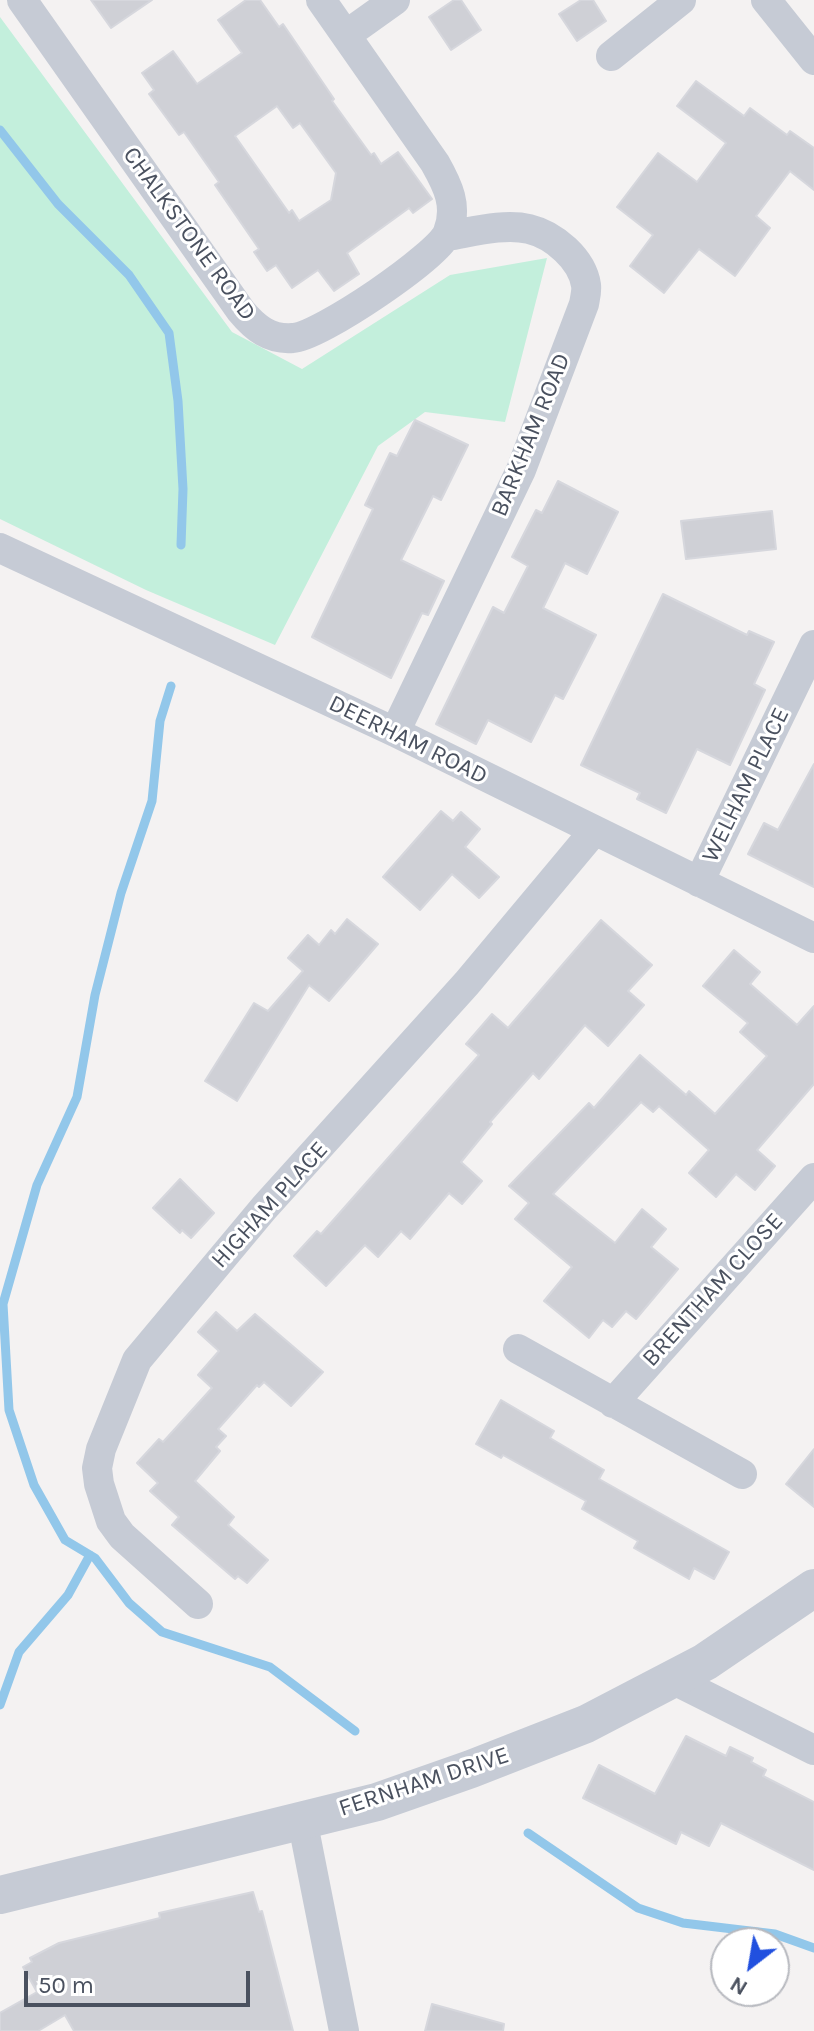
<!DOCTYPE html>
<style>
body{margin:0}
#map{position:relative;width:814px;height:2031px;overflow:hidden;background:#f4f2f2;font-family:Karla,sans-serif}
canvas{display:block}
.north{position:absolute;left:710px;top:1927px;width:80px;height:80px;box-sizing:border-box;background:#fff;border:2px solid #b7b9bf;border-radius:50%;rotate:211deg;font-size:22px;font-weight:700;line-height:32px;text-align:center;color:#4a515f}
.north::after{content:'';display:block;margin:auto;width:28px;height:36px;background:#2150df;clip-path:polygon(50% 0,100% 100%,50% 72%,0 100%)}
.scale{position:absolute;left:24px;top:1971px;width:226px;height:36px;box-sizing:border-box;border:4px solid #4a515f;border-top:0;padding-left:10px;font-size:24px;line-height:28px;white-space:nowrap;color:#4a515f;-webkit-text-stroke:6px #fff;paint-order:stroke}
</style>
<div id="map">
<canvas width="814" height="2031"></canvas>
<div class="north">N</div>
<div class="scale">50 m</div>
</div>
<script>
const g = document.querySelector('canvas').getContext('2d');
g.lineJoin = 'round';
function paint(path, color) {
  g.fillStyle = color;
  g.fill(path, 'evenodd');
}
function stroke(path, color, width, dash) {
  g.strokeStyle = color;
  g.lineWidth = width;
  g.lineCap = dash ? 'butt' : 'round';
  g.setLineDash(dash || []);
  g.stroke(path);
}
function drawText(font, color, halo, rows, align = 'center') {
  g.font = font + ' Karla,sans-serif';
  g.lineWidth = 6;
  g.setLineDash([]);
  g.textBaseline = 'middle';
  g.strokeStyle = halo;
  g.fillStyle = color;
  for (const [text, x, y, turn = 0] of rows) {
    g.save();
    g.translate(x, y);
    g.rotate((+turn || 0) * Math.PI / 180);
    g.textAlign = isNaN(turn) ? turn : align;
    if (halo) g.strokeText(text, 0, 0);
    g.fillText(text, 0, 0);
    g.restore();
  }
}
const green = new Path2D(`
 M0 17 232 332 302 369 450 275 547 258 505 422 425 412 378 446 275 645 146 590 0 519Z`);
const stream = new Path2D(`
 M0 130 58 204 129 275 169 333 178 401 183 489 181 545
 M171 686 160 721 152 801 121 893 95 995 77 1097 37 1185 3 1304 9 1410 34 1485 65 1540 95 1558 129 1603 162 1632 270 1667 355 1731
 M0 1705 19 1652 68 1595 90 1555
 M528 1833 638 1908 683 1923 775 1934 814 1948`);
const building = new Path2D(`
 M91 0H152L111 28Z
 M246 0H260L279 27 283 24 334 99 332 101 371 155 374 153 381 164 398 152 432 199 413 213 409 208 347 253 359 274 334 291 318 270 292 288 276 265 267 271 254 252 259 249 215 185 219 182 184 132 179 135 149 94 154 90 142 73 173 51 197 84 242 53 218 20ZM277 106 293 128 300 123 336 173 331 200 299 221 292 210 289 213 235 136Z
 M454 0H461L481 30 451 50 429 17Z
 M581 0H593L606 21 577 41 559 14Z
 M696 81 744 116 750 108 787 135 790 131 814 148V190L790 171 756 216 770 228 735 276 699 249 664 293 630 266 653 235 617 207 658 153 697 182 726 143 677 106Z
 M415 420 468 445 441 500 433 496 401 560 444 581 428 615 422 613 391 678 312 637 373 509 365 505 390 453 397 456Z
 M558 481 618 512 587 574 565 563 543 608 596 635 563 699 555 695 531 742 488 720 476 744 436 724 493 607 504 613 528 566 512 557 536 510 542 513Z
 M772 511 776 549 686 559 681 521Z
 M663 594 747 635 749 631 774 642 754 684 765 690 730 765 697 749 666 813 637 799 640 793 581 765Z
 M814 764V887L748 854 764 823 778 830Z
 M441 811 453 821 461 812 480 829 465 847 499 877 479 898 452 874 420 910 383 877Z
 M347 919 378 944 329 1001 309 985 237 1101 205 1081 254 1003 268 1011 303 971 288 958 308 935 319 945 331 930 335 934Z
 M601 920 652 965 628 991 644 1005 608 1046 585 1025 539 1079 533 1073 490 1122 492 1124 461 1162 482 1181 462 1204 449 1193 410 1239 401 1231 378 1257 365 1245 326 1286 294 1256 317 1231 321 1234 479 1055 466 1044 492 1014 508 1028Z
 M734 950 760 972 750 984 797 1025 814 1006V1084L757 1150 775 1166 755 1190 736 1174 716 1197 689 1173 709 1150 659 1106 653 1112 641 1102 553 1194 615 1243 642 1209 666 1229 651 1247 678 1269 636 1319 626 1311 612 1327 603 1320 589 1338 544 1301 572 1267 515 1219 529 1203 509 1186 589 1103 594 1108 640 1055 686 1095 689 1091 715 1114 767 1056 740 1032 748 1023 703 986Z
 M180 1179 214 1213 191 1238 182 1230 180 1233 153 1208Z
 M216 1312 237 1331 255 1314 323 1372 291 1406 264 1382 259 1387 257 1385 218 1429 226 1436 216 1447 220 1451 195 1481 234 1517 228 1525 268 1560 247 1583 238 1576 235 1579 172 1525 179 1517 150 1491 158 1483 137 1463 159 1439 163 1442 212 1388 198 1375 219 1351 198 1332Z
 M501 1400 554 1431 550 1438 604 1470 599 1479 729 1552 714 1579 694 1568 689 1579 634 1548 638 1541 582 1509 586 1501 503 1455 501 1458 476 1444Z
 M814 1449V1507L786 1484Z
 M686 1736 726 1756 730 1747 753 1758 751 1762 766 1770 763 1776 814 1802V1870L721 1823 709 1846 681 1832 676 1844 583 1798 599 1765 655 1794Z
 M253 1892 259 1912 262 1911 293 2031H74L65 2015 38 2031H0V2013L37 1992 23 1967 32 1962 30 1958 59 1943 160 1918 159 1913Z
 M432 2004 504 2024 503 2031H425Z`);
const minor = new Path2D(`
 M22 0 241 311C255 328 270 340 293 338 319 337 439 256 448 232 458 206 448 186 435 163L321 0
 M766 0 814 60
 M346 35 395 0
 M611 56 681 0
 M0 548 395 732 814 938
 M395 732 521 470 584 304C585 298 587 291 586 285 582 259 554 235 529 229 504 223 472 232 447 236
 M699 882 814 645
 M518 1349 742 1474
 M613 1403 814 1178
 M198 1604 122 1536 111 1521 99 1484 97 1468 101 1449 137 1360 264 1208 467 983 594 831
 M672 1679 814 1750
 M302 1819 344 2031`);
const tertiary = new Path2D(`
 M0 1895 377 1802 471 1769 586 1724 705 1662 814 1588`);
const streetNames = [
 ["CHALKSTONE ROAD",189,234,54],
 ["BARKHAM ROAD",531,435,-68],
 ["DEERHAM ROAD",408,740,26],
 ["WELHAM PLACE",746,785,-64],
 ["HIGHAM PLACE",270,1205,-48],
 ["BRENTHAM CLOSE",713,1290,-48],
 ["FERNHAM DRIVE",424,1782,-18]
];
paint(green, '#c3efdc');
stroke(stream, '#92c7ea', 9);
paint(building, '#cfd0d6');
stroke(building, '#d6d7dd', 2);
stroke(minor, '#c6cbd5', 30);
stroke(tertiary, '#c6cbd5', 38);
drawText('24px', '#4a515f', '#fff', streetNames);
</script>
